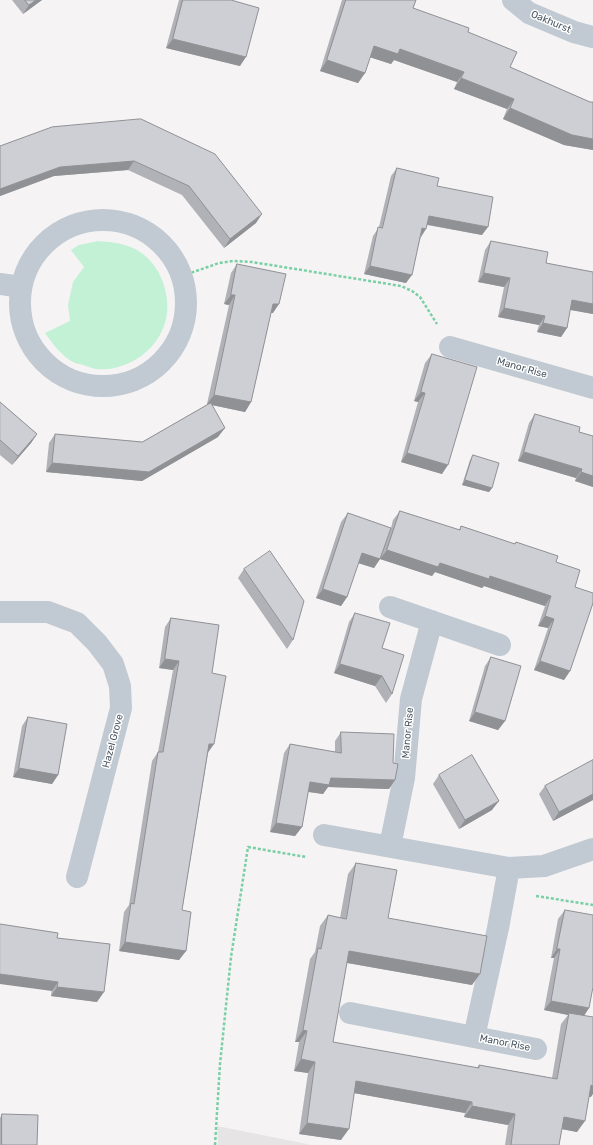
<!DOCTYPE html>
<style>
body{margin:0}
canvas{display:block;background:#f5f3f3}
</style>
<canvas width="593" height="1145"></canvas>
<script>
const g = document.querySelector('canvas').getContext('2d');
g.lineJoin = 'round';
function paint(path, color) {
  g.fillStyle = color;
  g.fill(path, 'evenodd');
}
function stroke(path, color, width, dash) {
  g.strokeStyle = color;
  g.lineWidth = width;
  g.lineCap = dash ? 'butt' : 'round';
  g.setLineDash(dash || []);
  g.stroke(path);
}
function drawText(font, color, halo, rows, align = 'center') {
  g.font = font + ' Rubik,sans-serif';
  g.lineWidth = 3;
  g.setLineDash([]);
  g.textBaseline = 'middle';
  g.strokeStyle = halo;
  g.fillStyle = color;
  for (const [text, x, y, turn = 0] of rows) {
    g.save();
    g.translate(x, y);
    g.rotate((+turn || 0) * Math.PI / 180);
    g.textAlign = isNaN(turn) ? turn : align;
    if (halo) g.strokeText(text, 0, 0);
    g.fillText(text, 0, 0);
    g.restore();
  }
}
const education = new Path2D(`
 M217 1126 312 1145H218Z`);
const green = new Path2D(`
 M98 241C111 242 121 243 133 248 162 261 176 303 162 331 150 356 122 372 95 369 91 368 87 366 83 365 81 364 77 364 75 363 61 356 53 344 45 333L70 321 68 305 73 282 84 267 71 250 79 245Z`);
const path = new Path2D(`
 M182 276 219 263 233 261 252 262 401 286 412 291 420 297 437 324
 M536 896 593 905
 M215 1145 220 1064 231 957 248 847 306 857`);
const minor = new Path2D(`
 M513 0 529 13 574 32 593 37
 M20 303a83 83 0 1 1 166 0a83 83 0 1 1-166 0Z
 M0 284 21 287
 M450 347 593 388
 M390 607 500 645
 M0 612H48L77 623 97 643 113 664 120 686 121 708 77 877
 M324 835 509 868 544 866 593 849
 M390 846 404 778 411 699 432 621
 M350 1013 536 1049
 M474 1037 498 928 509 868`);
const wall = new Path2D(`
 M12 0H42L23 14Z
 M179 0H231L240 66 166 48Z
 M342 0H416L413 8 468 32 510 67 590 102H593V150L564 145 503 119 507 109 454 89 457 82 394 60 391 64 370 57 365 73 358 83 320 71Z
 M141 119 256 223 224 248 182 195 128 170 54 176 0 196V146Z
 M397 168 437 186 482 235 427 225 421 237 406 283 364 274 373 236 379 227 391 176Z
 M491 241 546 263 593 272V314L570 310 567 328 561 337 537 332 539 325 498 317 504 287 478 282 485 250Z
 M237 264 273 313H271L251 402 245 412 212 405 218 437 142 481 46 472 49 443 55 434 142 442 209 404H207L229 305 224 304 231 273Z
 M432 354 442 474 401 462 418 402 414 401 425 363Z
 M0 402 37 434 31 443 12 465 0 455Z
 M535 414 579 432 593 436V487L575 481 576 478 518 461 529 423Z
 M473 455 492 488 489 492 462 485 470 460Z
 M400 511 459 530 461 526 514 544 516 542 556 562 575 587 570 671 564 680 534 670 548 628 538 626 545 606 484 586 482 588 435 572 432 576 380 559 385 544 380 559 374 568 358 563 347 597 341 606 316 598 341 522 348 513 391 528 393 520Z
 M244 569 293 640 287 649 238 578Z
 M355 613 382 648 392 694 386 703 375 686 334 673 349 622Z
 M171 618 212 673 214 744 208 753 182 910 186 951 179 960 119 951 124 912 129 905 152 761 158 752 173 670 159 668 165 627Z
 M491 657 505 721 498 730 469 721 485 666Z
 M28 717 58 775 52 784 13 777 22 726Z
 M341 732 393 763 395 780 389 789 328 787 323 794 308 792 302 827 295 836 270 832 284 753 290 744 335 752V741Z
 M593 760V800L553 821 539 794 545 786Z
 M439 775 492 810 459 829 433 784Z
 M356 863 388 918 472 985 347 963 333 1042 477 1068 479 1065 552 1078 561 1024 568 1015 544 1010 554 958H551L558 919 565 910 589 1008 584 1016 591 1097H589L577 1132 562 1129 559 1145H505L508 1125 464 1117 465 1113 354 1093 341 1140 299 1134 308 1073 294 1071 299 1042H295L310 959 315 952 320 926 328 915 340 918 348 874Z
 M57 938 97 1002 51 996Z
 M2 1114 37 1145H0V1118Z`);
const shadedWall = new Path2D(`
 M36 0H42L23 14 29 5Z
 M173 39 246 57 240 66 166 48Z
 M374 46 400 49 464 72 457 82 394 60 391 64 366 56Z
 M327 60 365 73 358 83 320 71Z
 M461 78 514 99 507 109 454 89Z
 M510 108 593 139V150L564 145 503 119Z
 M134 161 128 170 54 176 0 196V189L60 167Z
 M262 214 256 223 224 248 230 239Z
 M429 216 488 227 482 235 424 224Z
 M422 228 426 229 421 237Z
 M370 266 412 275 406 283 364 274Z
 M484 273 510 278 504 287 478 282Z
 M231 295H235L229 305 224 304Z
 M572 300 593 304V314L566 309Z
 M273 304H279L273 313H267Z
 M504 308 545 316 539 325 498 317Z
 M543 323 567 328 561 337 537 332Z
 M421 392 425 393 418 402 414 401Z
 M214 395 251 402 245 412 207 404Z
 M225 428 218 437 142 481 46 472 52 463Z
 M37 434 31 443 12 465 18 456Z
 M524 452 582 469 576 478 518 461Z
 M407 453 448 465 442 474 401 462Z
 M581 472 593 476V487L575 481Z
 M465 480 492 488 489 492 462 485Z
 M387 550 440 563 490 576 551 596 545 606 484 586 482 588 435 572 432 576 380 559Z
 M362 553 380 559 374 568 355 562Z
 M323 589 347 597 341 606 316 598Z
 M545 616 554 619 548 628 538 626Z
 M165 659 179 661 173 670 159 668Z
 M540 661 570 671 564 680 534 670Z
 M340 664 382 676 375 686 334 673Z
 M475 712 505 721 498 730 469 721Z
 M209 744H214L207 753Z
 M19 768 58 775 52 784 13 777Z
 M331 778 395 780 389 789 328 787 323 794 303 791 310 782Z
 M593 794V800L553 821 559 812Z
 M499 801 492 810 459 829 465 820Z
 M276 823 302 827 295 836 270 832Z
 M125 942 186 951 179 960 119 951Z
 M557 949H560L554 958H551Z
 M349 951 480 974 472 985 342 962Z
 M0 974 58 982 52 991 0 984Z
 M57 987 104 992 97 1002 51 996Z
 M551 1001 589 1008 583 1017 569 1013 568 1015 544 1010Z
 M303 1030 307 1031 299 1042H295Z
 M301 1059 315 1062 308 1073 294 1071Z
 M356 1081 472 1102 465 1113 348 1092Z
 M591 1085 593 1086V1094L591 1097 583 1096Z
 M472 1106 515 1114 508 1125 464 1117Z
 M564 1117 585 1121 577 1132 556 1128Z
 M307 1123 349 1129 341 1140 299 1134Z`);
const building = new Path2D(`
 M25 0H36L29 5Z
 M183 0H231L259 8 246 57 173 39Z
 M346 0H416L413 8 469 28 468 32 517 52 510 67 590 102H593V139L572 135 510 108 514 99 461 78 464 72 400 49 398 54 374 46 365 73 327 60Z
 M141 119 215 154 262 214 230 239 189 186 134 161 60 167 0 189V146L52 127Z
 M397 168 439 178 437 186 493 197 488 227 429 216 426 229 422 228 412 275 370 266 378 227 382 228Z
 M491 241 548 252 546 263 593 272V304L572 300 567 328 543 323 545 316 504 308 510 278 484 273Z
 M237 264 286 274 279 304H273L251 402 214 395 235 295H231Z
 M432 354 477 367 448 465 407 453 425 393 421 392Z
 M0 402 37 434 18 456 0 440Z
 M211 403 225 428 149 472 52 463 55 434 142 442Z
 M535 414 580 427 579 432 593 436V476L581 472 582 469 524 452Z
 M473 455 499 463 492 488 465 480Z
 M400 511 460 530 461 526 515 544 516 542 558 556 556 562 580 570 575 587 593 593V603L570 671 540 661 554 619 545 616 551 596 490 576 489 579 440 563 438 567 387 550Z
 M348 513 391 528 380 559 362 553 347 597 323 589Z
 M270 551 304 601 293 640 244 569Z
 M355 613 390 623 382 648 404 655 392 694 382 676 340 664Z
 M171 618 219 625 212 673 226 676 214 744H209L182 910 191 912 186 951 125 942 131 903 134 904 158 752H163L179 661 165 659Z
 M491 657 521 666 505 721 475 712Z
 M28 717 67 724 58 775 19 768Z
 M341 732 394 734 393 763 398 764 395 780 331 778 329 785 310 782 302 827 276 823 290 744 341 753Z
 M472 755 499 801 465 820 439 775Z
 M593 760V794L559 812 545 786Z
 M356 863 397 870 388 918 487 936 480 974 349 951 333 1042 479 1068V1065L557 1079 569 1013 593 1017V1086L591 1085 585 1121 564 1117 559 1145H511L515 1114 472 1106V1102L356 1081 349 1129 307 1123 315 1062 301 1059 307 1031 303 1030 318 948 321 949 328 915 346 919Z
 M565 910 593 915V987L589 1008 551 1001 560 949H557Z
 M0 924 58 933 57 938 110 944 104 992 57 987 58 982 0 974Z
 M2 1114 38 1115 37 1145H2Z`);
const streetNames = [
 ["Oakhurst",551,22,23],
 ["Manor Rise",522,368,16],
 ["Manor Rise",408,733,-85],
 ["Hazel Grove",113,741,-75],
 ["Manor Rise",505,1043,11]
];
paint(education, '#e6e4e5');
paint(green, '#c3f1d5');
stroke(path, '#7ad0a6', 2.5, [3, 2]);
stroke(minor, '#c1cad2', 22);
paint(wall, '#b0b2b7');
paint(shadedWall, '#909195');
paint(building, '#cdcfd5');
stroke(building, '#909195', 1);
drawText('10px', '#4a5661', '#fff', streetNames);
</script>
